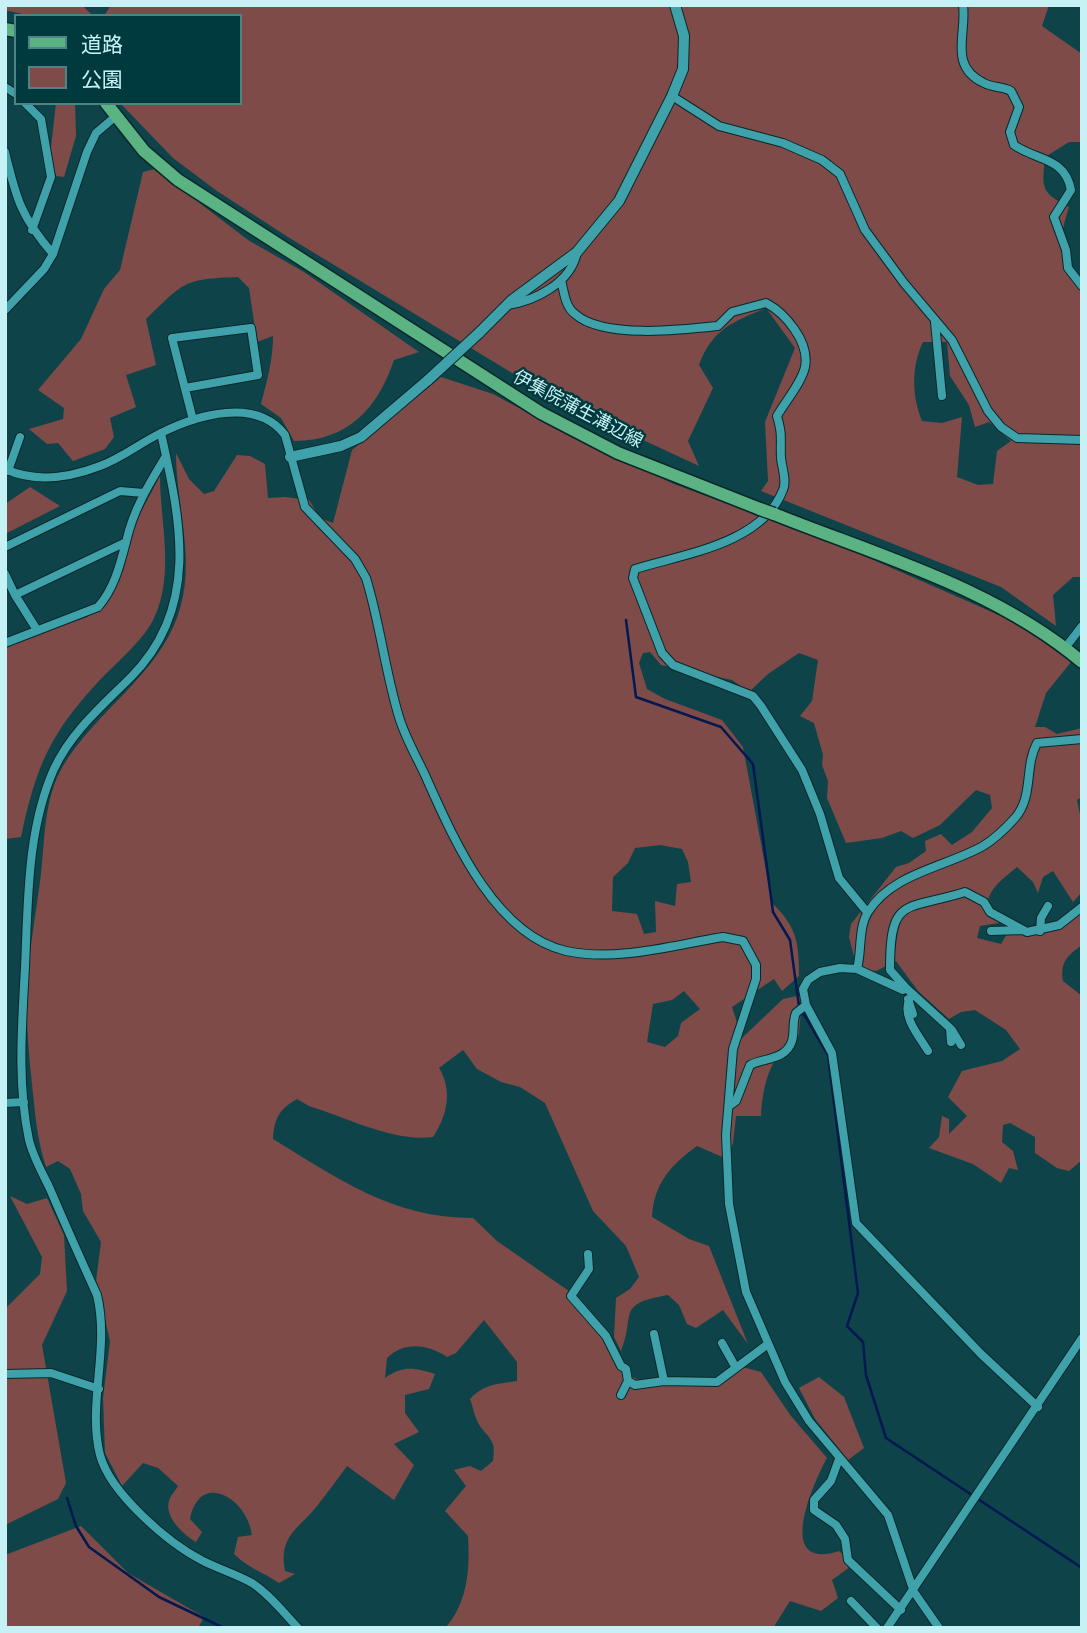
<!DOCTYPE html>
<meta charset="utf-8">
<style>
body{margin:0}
#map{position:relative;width:1087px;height:1633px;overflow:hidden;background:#0e4449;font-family:Lato,"Noto Sans JP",sans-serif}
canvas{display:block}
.frame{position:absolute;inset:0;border:7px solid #c6f2f5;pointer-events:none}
.legend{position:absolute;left:14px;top:14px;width:228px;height:91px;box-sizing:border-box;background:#003a3e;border:2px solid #4f8487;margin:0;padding:9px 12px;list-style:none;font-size:21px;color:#c6f2f5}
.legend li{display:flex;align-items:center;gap:14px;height:35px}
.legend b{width:35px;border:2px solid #4f8487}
</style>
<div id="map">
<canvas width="1087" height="1633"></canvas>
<div class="frame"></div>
<ul class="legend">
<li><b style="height:9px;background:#5bb383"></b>道路</li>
<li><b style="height:19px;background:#7f4b48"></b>公園</li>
</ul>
</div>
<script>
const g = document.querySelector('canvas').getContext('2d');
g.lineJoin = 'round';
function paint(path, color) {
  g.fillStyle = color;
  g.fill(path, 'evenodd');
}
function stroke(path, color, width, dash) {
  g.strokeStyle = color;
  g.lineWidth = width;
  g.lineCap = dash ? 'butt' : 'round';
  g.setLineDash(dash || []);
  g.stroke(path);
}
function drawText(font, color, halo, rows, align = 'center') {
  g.font = font + ' Lato,"Noto Sans JP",sans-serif';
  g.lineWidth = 5;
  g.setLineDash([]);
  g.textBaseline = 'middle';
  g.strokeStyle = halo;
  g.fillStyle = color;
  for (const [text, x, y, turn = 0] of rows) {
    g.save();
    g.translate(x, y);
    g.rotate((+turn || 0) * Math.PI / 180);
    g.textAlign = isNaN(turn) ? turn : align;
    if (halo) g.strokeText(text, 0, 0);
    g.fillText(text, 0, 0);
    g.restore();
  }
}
const green = new Path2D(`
 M5 5H82L93 16H31L5 10Z
 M111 5H1049L1042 26 1082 54V142H1069L1045 157C1042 188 1040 192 1069 207 1059 237 1057 259 1082 282V577H1073L1053 595 1056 626 1001 587 761 491 768 481 765 422 795 348 766 308C733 322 712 329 699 365L713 388 688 441 699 466 555 399 288 237 217 191 173 158 120 103H240V16H104ZM923 342H947L950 376 969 405 975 427 989 422 1011 441 997 451 993 484 978 485 957 477 962 417 942 423 922 421C912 396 911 367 923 342Z
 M56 103H75L76 136 64 177 56 176 50 156Z
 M155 169 248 240 304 272 419 352 394 360C378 408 348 441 294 441L281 418 261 404C267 381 273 360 273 336L257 342 249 288 238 277C182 279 185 282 146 319L156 365 126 375 136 407 110 418 114 437 105 449 73 461 58 443 47 444 29 429 63 419 64 408 38 390 81 339 104 289 120 270 143 172Z
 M441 377 493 394 560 430 674 484 844 547 1017 623 1071 662 1046 693 1035 727H1045L1057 734 1082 728V797L1077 800 1082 824V892L1073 902 1053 871 1043 877 1038 893 1033 882 1017 867C1004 878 987 889 987 908L1004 922 980 926 977 938 1001 944 1010 929C1029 935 1068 923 1082 909V945C1067 956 1060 962 1063 981L1082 996V1160L1069 1171 1057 1168 1035 1153V1137L1010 1123 1003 1125 1002 1142 1013 1151 1018 1170 1009 1168 1001 1183 973 1164 929 1148 939 1137 942 1116 949 1119V1134L967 1116 948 1097 962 1071 1002 1061 1020 1049 1006 1030 975 1010 961 1012 949 1019 918 991 896 961 876 971 861 969 856 964 849 937 851 924 896 867 909 863 926 851 925 841 941 834 952 845 972 832 992 808 990 795 976 790 940 825 913 838 901 831 882 838 846 843 827 798 828 781 822 765 823 755 814 723 800 716 812 701 818 660 799 653 768 674 749 692 732 680 661 665 650 652 643 653 639 663 647 689 665 699 722 720 743 747 772 903C797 927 799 943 799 976L782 991 774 979 732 1007 742 1038 783 999 802 995 799 1035C770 1055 763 1083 761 1116H736L733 1143 727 1159 697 1146C671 1165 654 1183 652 1217L689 1239 709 1246 748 1344 723 1310 696 1328 687 1324 679 1305 668 1295C615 1304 636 1314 621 1351L614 1337 616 1298 630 1289 639 1277 626 1246 593 1211 545 1103 520 1087 501 1082 477 1069 463 1050 439 1068C453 1091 447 1116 433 1137 393 1142 348 1118 309 1106L297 1099C279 1109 274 1119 273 1139 339 1179 392 1218 473 1218L497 1241 576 1296 626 1374 645 1383 705 1385 735 1365 761 1372 791 1416 827 1458C813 1483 774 1572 839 1551L854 1564 832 1580 838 1598 821 1611 790 1601 773 1628H445C468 1603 470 1568 468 1536L445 1511 466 1486 454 1470 470 1466 481 1471 493 1461C496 1440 491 1441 480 1426 475 1419 473 1407 470 1399 484 1384 497 1384 517 1381V1362L484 1320 456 1353 447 1357C428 1344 404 1341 387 1358L385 1378C404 1365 414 1368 435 1374L429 1389 405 1395V1413L419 1432 394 1444 414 1465 394 1500 347 1466C337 1480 327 1493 317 1506 300 1528 278 1535 285 1571L295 1574 279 1583C263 1572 248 1568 234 1554L238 1537 252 1535C247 1498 200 1470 190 1519L202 1532 196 1542C184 1535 164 1517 169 1501 170 1496 176 1490 178 1486L158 1468 143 1463 122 1486 105 1453 103 1398 110 1341 96 1281 101 1242 83 1211 81 1194 70 1169 58 1161 46 1167C37 1140 35 1113 32 1084 29 1055 26 1024 27 995 28 954 36 914 41 874 45 838 44 798 63 766 95 712 157 676 178 615 197 562 176 507 176 453L189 479 204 494 214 491 237 455 250 456 265 464 268 498 285 497 309 500 320 518 333 523 352 450ZM660 845 682 849 688 862 691 882 677 884 675 906 655 901 656 932 644 934 637 914 612 911 613 877 628 863 635 848ZM684 991 700 1009 681 1023 678 1036 665 1047 647 1042 653 1004 672 1000Z
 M160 476C160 522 175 574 154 618 145 639 114 665 98 682 49 735 36 767 21 837L5 839V646L87 617 109 598 123 571 136 521Z
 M30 487 60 506 5 534V504Z
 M10 1196 27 1204 47 1198 64 1235 67 1291 42 1345 66 1483 58 1499 5 1525V1309L40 1274 42 1257Z
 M819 1377 844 1397 864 1448 848 1460 815 1419 799 1388Z
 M81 1526 128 1573 204 1617 198 1628H5V1555Z`);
const stream = new Path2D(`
 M626 620 636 697 721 727 753 764 773 912 790 940 799 1006
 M802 1011 828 1055 858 1293 847 1326 863 1342 866 1375 886 1438 1082 1568
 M67 1498 76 1526 89 1547 159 1597 224 1628`);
const minor = new Path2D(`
 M963 5C967 34 948 66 984 83 993 88 1002 86 1011 91L1019 107 1010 132 1014 145C1037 161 1065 157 1071 190L1054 217 1066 250 1068 268 1082 286
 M5 87 16 94
 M672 96 719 126 783 143 822 160 840 174 865 230 904 283 952 340 988 411 1001 427 1017 438 1082 440
 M25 103 41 119 51 177 32 230
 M5 152C16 198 21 217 53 254
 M561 280C564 291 565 307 575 314 603 339 682 330 718 326L732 312 766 303C785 313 810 342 805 367 802 382 785 402 777 416 783 437 780 438 781 458 782 468 787 481 783 490 762 544 683 554 635 569L633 578 662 653 673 665 753 696 761 706 802 770 820 814 839 878 867 912
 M507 305C535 301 571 283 577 252
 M5 310 44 269 53 254 87 152 96 133 116 116
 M935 322 942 396
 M185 388 258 375 251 328 172 338 193 420
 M161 433C180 519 201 607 131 677 103 705 71 732 54 769 27 829 28 902 25 967 22 1024 17 1084 29 1140 33 1157 43 1174 50 1189 65 1224 81 1260 97 1295 110 1349 87 1405 100 1455 110 1493 168 1543 203 1561 219 1569 236 1574 252 1583 269 1594 284 1613 298 1628
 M5 469C36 483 69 478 100 466 122 458 140 443 161 433 197 415 256 397 285 435L305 507 355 559 366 578C380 623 385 671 399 717 405 737 416 756 425 775 452 835 493 934 566 951 617 962 673 945 723 937L743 941 756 965V979L733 1049 726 1135 729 1204 746 1292 785 1382 809 1421 888 1515 914 1592 939 1628
 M8 471 20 437
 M5 547 120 491 144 493
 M5 574 15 595 126 542C133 510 149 484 166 456
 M15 595 37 630
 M5 643 98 607C114 589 120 565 126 542
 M1065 648 1082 626
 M991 931 1023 930
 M1040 931 1041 918 1048 906
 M857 969C862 951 858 928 868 912 892 873 946 867 983 846 993 840 1006 828 1015 818 1034 796 1024 767 1037 743L1082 739
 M906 988 950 1028 951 1042
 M908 999 913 1014
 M909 1000C902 1017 919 1036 928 1051
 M952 1030 961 1045
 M5 1103 24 1102
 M729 1106 736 1101 750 1065C764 1058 786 1060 792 1041 795 1031 792 1022 796 1013L806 1005
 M588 1254 589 1269 571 1296 606 1336 621 1366 626 1369 628 1381
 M654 1334 664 1381
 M722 1343 736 1368
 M5 1374 51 1373 99 1389
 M621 1395 628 1381 635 1385 664 1381 717 1382 768 1344
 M1038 1407 981 1354 856 1223 832 1053 806 1005 803 989 808 980 820 972 840 968 857 969 903 990 906 988 890 970C890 895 905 911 965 892L984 902 990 912 1027 932 1059 925 1082 907
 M839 1459 831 1481 814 1500V1510L836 1525 845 1539 848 1560 901 1610
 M851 1601 877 1628
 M887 1628 1082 1338`);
const tertiary = new Path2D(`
 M479 333 512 300 577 252 619 201 672 96 683 69 684 36 675 5
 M290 457 341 446 361 437 428 380`);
const primary = new Path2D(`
 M5 29 16 31
 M106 103 144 151 178 180 541 413 618 453 760 509
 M774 514C879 556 994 588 1082 662`);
const tertiaryBridge = new Path2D(`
 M428 380 479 333`);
const primaryBridge = new Path2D(`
 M760 509 774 514`);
const streetNames = [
 ["伊集院蒲生溝辺線",578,409,28]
];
paint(green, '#7f4b48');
stroke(stream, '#021851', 2.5);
stroke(minor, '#09282b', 10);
stroke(tertiary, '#09282b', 12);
stroke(primary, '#09282b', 15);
stroke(minor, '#3fa1a9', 8);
stroke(tertiary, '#3fa1a9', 10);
stroke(primary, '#5bb383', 12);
stroke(tertiaryBridge, '#09282b', 12, []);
stroke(primaryBridge, '#09282b', 15, []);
stroke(tertiaryBridge, '#3fa1a9', 10);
stroke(primaryBridge, '#5bb383', 12);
drawText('18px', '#c6f2f5', '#003a3e', streetNames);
</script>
